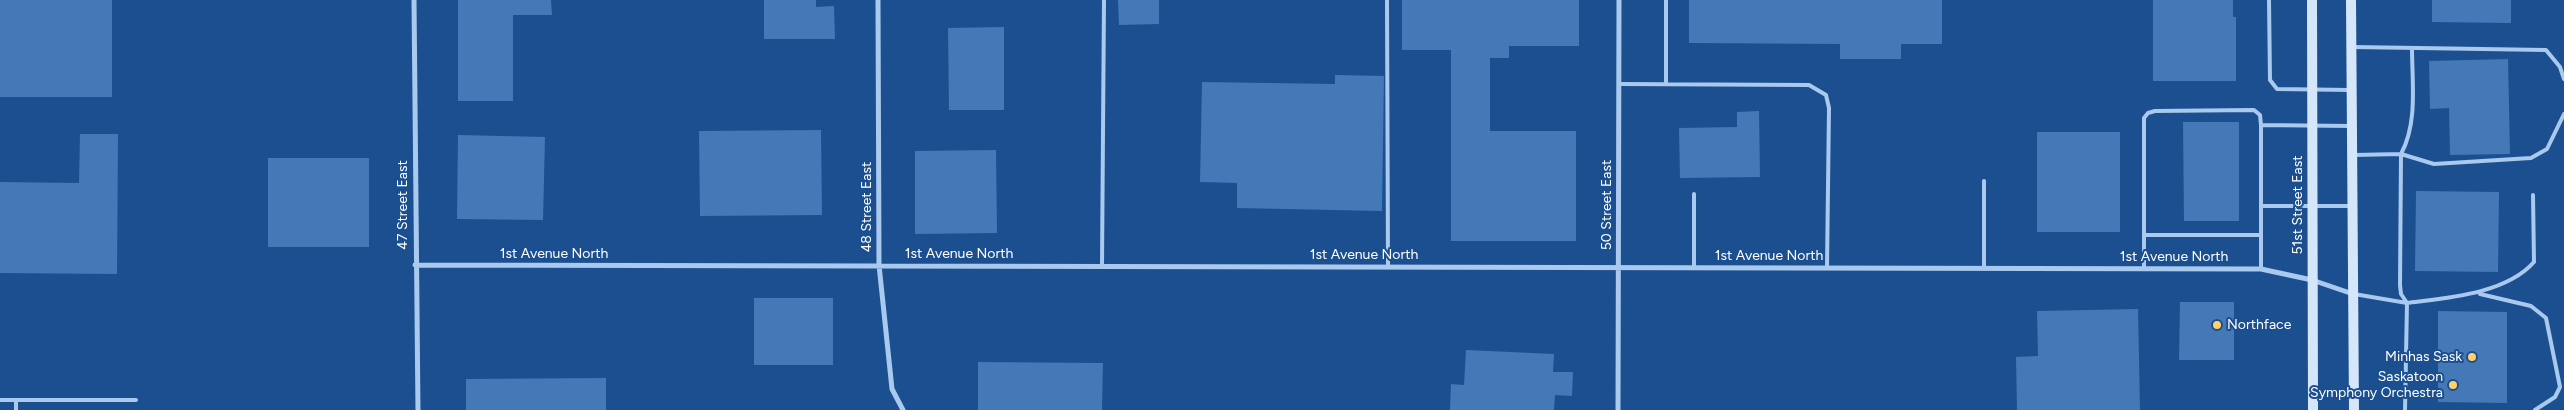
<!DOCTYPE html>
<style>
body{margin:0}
canvas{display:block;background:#1b4f8f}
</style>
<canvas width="2564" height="410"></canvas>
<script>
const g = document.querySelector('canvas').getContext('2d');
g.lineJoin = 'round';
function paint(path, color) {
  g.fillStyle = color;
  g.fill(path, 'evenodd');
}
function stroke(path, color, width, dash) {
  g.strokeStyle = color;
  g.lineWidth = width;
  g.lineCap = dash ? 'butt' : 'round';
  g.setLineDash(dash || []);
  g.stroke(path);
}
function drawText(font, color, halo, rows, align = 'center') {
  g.font = font + ' Figtree,sans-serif';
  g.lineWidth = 4;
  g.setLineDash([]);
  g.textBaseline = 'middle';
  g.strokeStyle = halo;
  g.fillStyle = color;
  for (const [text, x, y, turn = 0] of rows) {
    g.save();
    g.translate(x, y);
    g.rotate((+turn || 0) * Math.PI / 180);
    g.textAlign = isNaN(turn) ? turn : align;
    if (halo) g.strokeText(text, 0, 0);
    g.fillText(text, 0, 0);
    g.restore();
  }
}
const building = new Path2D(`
 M0 0H112V97H0Z
 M458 0H551L552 15H513V101H458Z
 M764 0H816V7L834 6 835 39H764Z
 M1118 0H1159V24L1119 25Z
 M1402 0H1579V46H1509V58H1490V131H1576V241H1451V50H1402Z
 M1689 0H1942V44H1901V59H1840V44L1689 43Z
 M2153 0H2233V17H2236V81H2153Z
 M2432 0H2511V23L2432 22Z
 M1004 27V110H949L948 28Z
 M2508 59 2510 154 2450 155 2449 108 2430 109 2429 61Z
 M1335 75 1384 76 1382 211 1237 208V183L1200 182 1202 82 1335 84Z
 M1759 111 1760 177 1680 178 1679 128 1737 127V112Z
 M2183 122H2239V221H2184Z
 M821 130 822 215 700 216 699 131Z
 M2037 132H2120V232H2037Z
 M80 134H118L117 274 0 273V182L79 183Z
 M458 135 545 137 543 220 457 219Z
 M996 150 997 233 915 234V151Z
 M268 158H369V247H268Z
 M2416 191 2499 192 2498 272 2415 271Z
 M754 298H833V365H754Z
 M2180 302H2234V360H2179Z
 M2138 309 2140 410H2017L2016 357 2038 356 2037 311Z
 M2438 311 2507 312V403L2438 402Z
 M1466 350 1554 354 1553 372H1573L1572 396 1555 395 1554 410H1450L1451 384 1464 385Z
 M978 362 1103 363 1102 410H978Z
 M606 378V410H466V379Z`);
const service = new Path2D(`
 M1387 0 1388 267
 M1666 0V84
 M2269 0 2270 80 2277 89 2350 90
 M2353 47 2546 50 2560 67 2564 79
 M2412 48C2412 82 2418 123 2401 154L2434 164 2531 158 2547 149 2564 114
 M1619 84 1809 85 1826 95 1829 108 1827 267
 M2354 155 2401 154 2400 285 2401 294 2407 303C2446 298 2506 294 2534 262L2533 195
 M2261 206H2350
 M2144 235H2261
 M1102 265 1104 0
 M1694 267V194
 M1984 268V181
 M2144 268V118L2148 113 2155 111 2254 110 2260 115 2261 125
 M2261 269V125L2350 126
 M2354 294 2407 303 2405 410
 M2480 294 2531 306 2546 318 2560 387 2555 397 2535 410
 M0 400H136
 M16 410V400`);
const minor = new Path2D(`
 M414 0 418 410
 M878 0 879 265 892 389 903 410
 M415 265 2261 269 2312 280 2353 294
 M1618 410 1619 0`);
const secondary = new Path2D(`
 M2312 0 2313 410
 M2351 0 2354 410`);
const markers = [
 [2217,325,5,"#ffd166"],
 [2472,357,5,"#ffd166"],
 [2453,385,5,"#ffd166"]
];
const streetNames = [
 ["47 Street East",403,205,-90],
 ["50 Street East",1607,205,-90],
 ["51st Street East",2298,205,-90],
 ["48 Street East",867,207,-90],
 ["1st Avenue North",554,254],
 ["1st Avenue North",959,254],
 ["1st Avenue North",1364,255],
 ["1st Avenue North",1769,256],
 ["1st Avenue North",2174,257]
];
const poiNames = [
 ["Northface",2227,325,"left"],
 ["Minhas Sask",2462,357],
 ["Saskatoon",2443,377],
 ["Symphony Orchestra",2443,393]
];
paint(building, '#4478b7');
stroke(service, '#a9c9ee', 4);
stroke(minor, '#a9c9ee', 5);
stroke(secondary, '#d6e6fa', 10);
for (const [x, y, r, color] of markers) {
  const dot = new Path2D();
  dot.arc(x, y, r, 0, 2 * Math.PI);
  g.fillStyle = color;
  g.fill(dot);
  stroke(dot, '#1b4f8f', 2);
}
drawText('14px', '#fff', '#1b4f8f', streetNames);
drawText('14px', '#fff', '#1b4f8f', poiNames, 'right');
</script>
